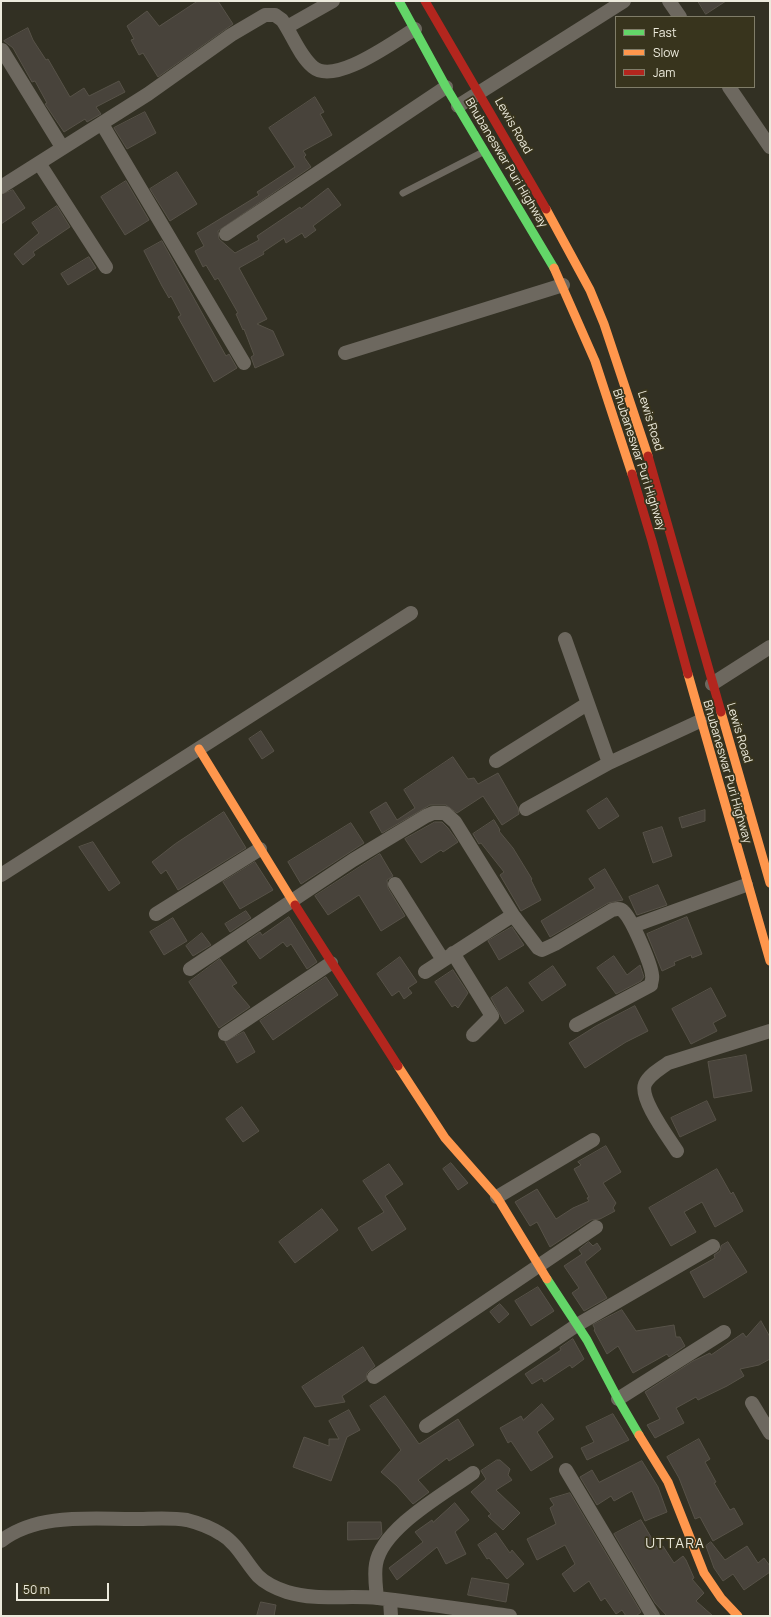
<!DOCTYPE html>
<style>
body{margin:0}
#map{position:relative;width:771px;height:1617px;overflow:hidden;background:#323023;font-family:Manrope,sans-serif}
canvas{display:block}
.frame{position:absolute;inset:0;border:2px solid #eceadc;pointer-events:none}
.legend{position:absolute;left:615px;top:16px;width:140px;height:72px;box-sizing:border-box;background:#38341d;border:1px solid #807d69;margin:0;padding:5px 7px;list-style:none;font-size:12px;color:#eceadc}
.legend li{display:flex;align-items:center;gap:8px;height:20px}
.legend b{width:20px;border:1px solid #807d69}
.scale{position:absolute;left:16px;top:1583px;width:93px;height:18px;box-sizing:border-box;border:2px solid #eceadc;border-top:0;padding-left:5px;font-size:12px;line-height:14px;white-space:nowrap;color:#eceadc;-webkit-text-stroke:3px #38341d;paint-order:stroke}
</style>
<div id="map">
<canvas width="771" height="1617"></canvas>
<div class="frame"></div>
<ul class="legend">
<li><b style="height:5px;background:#63d668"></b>Fast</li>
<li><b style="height:5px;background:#ff974d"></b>Slow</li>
<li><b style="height:5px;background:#b3261e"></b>Jam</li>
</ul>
<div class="scale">50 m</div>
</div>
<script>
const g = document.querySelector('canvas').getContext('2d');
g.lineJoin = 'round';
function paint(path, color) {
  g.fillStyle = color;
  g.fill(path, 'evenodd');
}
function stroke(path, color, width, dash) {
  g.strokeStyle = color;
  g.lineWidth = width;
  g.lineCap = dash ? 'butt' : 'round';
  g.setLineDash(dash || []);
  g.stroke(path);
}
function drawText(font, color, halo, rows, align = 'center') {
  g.font = font + ' Manrope,sans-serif';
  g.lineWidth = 3.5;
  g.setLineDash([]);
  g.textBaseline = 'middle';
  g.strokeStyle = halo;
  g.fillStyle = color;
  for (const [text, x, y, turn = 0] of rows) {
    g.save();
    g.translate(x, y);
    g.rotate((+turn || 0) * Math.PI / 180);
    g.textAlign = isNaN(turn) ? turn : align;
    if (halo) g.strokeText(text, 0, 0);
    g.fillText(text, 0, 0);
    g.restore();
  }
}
const building = new Path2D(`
 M198 1H218L233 24 158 77 143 53 139 55 131 40 134 39 127 26 147 11 159 26Z
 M698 1H726L706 14Z
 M28 28 33 40 46 60 48 59 70 97 84 88 89 96 119 81 125 92 96 107 101 114 87 122 85 119 64 132 45 104 47 103 35 81 32 82 13 48 4 41Z
 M315 97 324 112 320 114 332 135 303 151 306 155 304 157 311 167 218 231 219 239 235 253 259 240 257 236 300 207 301 209 328 188 341 205 313 226 316 230 305 238 302 233 286 243 284 238 263 252 264 254 239 268 267 319 257 324 273 331 284 355 255 368 251 357 254 355 244 329 243 330 236 314 238 313 218 278 215 280 206 265 203 267 195 251 204 246 197 233 259 195 257 192 295 167 269 128Z
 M145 112 156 133 127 149 114 128Z
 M177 172 197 204 170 221 150 189Z
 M126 181 149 220 125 235 101 197Z
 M13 190 25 208 1 224V195Z
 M57 206 70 227 33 252 35 255 23 265 14 254 39 233 32 223Z
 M162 241 226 356 229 354 237 368 214 382 178 317 181 315 171 296 169 298 162 286 144 251Z
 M89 257 96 268 68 285 61 274Z
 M261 731 274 751 262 759 249 739Z
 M453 757 468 779 474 778 478 784 498 773 518 808 519 814 502 825 483 796 457 813 446 805H430L382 833 370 812 386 802 397 820 415 808 404 790Z
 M607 798 619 816 599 829 587 811Z
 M705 810V821L682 828 679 818Z
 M224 812 246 848 178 890 166 870 161 874 152 862 175 844Z
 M494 820 500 830 499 831 513 848 532 879 531 880 541 900 521 911 500 875 504 872 481 843 479 844 473 834Z
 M435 822H442L448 828 458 842 443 852 441 850 421 863 405 839Z
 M351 823 364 843 301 884 288 862Z
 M662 827 672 856 653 863 643 833Z
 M93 842 120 883 109 891 79 847Z
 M380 854 393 876 387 880 388 888 405 916 381 931 359 895 328 915 315 896Z
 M255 862 273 890 240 909 223 882Z
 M605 869 623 900 608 903 550 937 541 921 595 888 589 879Z
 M658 885 667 905 637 915 629 897Z
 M246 911 251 918 230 932 225 924Z
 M289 917 317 962 307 969 291 944 287 947 283 942 260 959 247 941 260 932 262 935Z
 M687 917 702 954 692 958 691 955 674 962 675 965 662 971 647 934Z
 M173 918 187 941 164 955 150 932Z
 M512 927 524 945 499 960 488 941Z
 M202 933 211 945 193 956 186 946Z
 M614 956 627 975 640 965 644 977 641 981 616 994 597 968Z
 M400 957 417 982 408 988 412 993 404 999 399 991 392 996 377 974Z
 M220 959 237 983 232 986 250 1007 219 1028 189 982Z
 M553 966 566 985 542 1001 529 983Z
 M453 970 468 993 458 1008 455 1005 452 1007 435 982Z
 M326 977 338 995 273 1040 260 1021Z
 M507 987 524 1011 505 1024 491 998Z
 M711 988 726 1016 713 1023 717 1031 691 1044 672 1009Z
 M635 1006 648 1031 626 1042 585 1068 569 1043 596 1026Z
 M244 1032 255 1052 237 1063 225 1042Z
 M746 1055 752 1091 714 1098 708 1062Z
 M707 1101 716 1120 680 1137 671 1118Z
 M242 1107 259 1131 243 1142 226 1119Z
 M606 1146 621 1172 603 1183 616 1203 613 1208 615 1211 600 1219 591 1220 550 1247 537 1222 530 1226 515 1202 537 1189 556 1219 573 1208 589 1201 587 1198 589 1197 574 1169 581 1165 578 1162Z
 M451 1163 468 1183 458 1190 443 1169Z
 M389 1164 403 1184 385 1196 406 1229 372 1251 358 1228 384 1212 363 1181Z
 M717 1169 731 1194 733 1192 743 1211 715 1227 702 1202 684 1212 696 1232 671 1246 649 1208Z
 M322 1209 338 1230 295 1263 279 1242Z
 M589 1242 593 1246 597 1243 601 1249 585 1262 607 1298 584 1311 572 1293 579 1288 564 1266 582 1254 579 1250Z
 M728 1242 747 1272 704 1298 690 1272 715 1258 714 1255 720 1251 721 1246Z
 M538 1287 554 1311 531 1326 515 1301Z
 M500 1304 509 1314 499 1323 490 1312Z
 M622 1310 636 1331 674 1325 676 1337H680L685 1346 669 1357 667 1354 633 1373 618 1346 607 1354 594 1330 595 1329 593 1325Z
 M761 1321 770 1337V1359L759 1365 740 1369 744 1376 727 1386 698 1400 696 1397 676 1408 684 1423 655 1438 647 1425 660 1419 645 1392 693 1361 710 1353 711 1355 743 1333 746 1337Z
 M573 1339 584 1359 572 1368 570 1365 544 1382 542 1378 532 1384 525 1374 561 1350 560 1348Z
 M363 1347 375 1366 367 1373 366 1380 342 1396 345 1402 315 1407 302 1387Z
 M385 1396 419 1444 458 1419 474 1445 449 1461 447 1458 418 1480 429 1492 413 1504 397 1486 381 1472 401 1450 370 1406Z
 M542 1404 554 1419 537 1432 553 1457 531 1471 511 1441 508 1443 500 1428 521 1416 523 1420Z
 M349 1410 360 1430 347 1437 331 1481 293 1467 304 1437 329 1446V1439H339L329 1421Z
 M613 1414 629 1440 587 1460 581 1448 594 1442 586 1427Z
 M699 1439 710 1459 705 1462 716 1482 714 1483 730 1510 734 1508 743 1524 713 1541 700 1517 695 1519 679 1478 667 1457Z
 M497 1460H500L510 1469 508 1475 512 1480 496 1490 520 1513 503 1530 488 1516 491 1514 471 1492 486 1479 481 1471Z
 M642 1461 658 1487 667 1512 645 1521 632 1491 614 1501 611 1496 597 1505 580 1477 592 1470 599 1482Z
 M570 1493 641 1612 636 1616H626L622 1610 616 1614 605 1598 601 1601 589 1581 574 1592 562 1574 575 1564 565 1545 537 1560 527 1539 556 1524 550 1508 554 1505 550 1499Z
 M455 1503 469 1520 455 1532 466 1554 446 1564 437 1547 397 1580 389 1568 423 1542 415 1532 432 1520 433 1522Z
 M641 1520 658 1549 663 1546 674 1563 683 1556 686 1560 694 1578 692 1579 704 1593 696 1601 713 1616H667L655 1603 614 1534Z
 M348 1522H381L382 1534 378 1539 348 1540Z
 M496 1533 510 1553 512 1550 524 1564 507 1579 489 1558 487 1559 478 1545Z
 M711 1542 725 1560 747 1546 758 1563 764 1558 770 1566V1572L744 1590 733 1574 723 1581 714 1568 706 1546Z
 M472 1578 509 1584 506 1602 468 1595Z
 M261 1602 276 1605 274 1616H257Z`);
const lane = new Path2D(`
 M403 193 483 152`);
const street = new Path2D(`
 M669 1 680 17
 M287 27 333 1
 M2 50 62 147
 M729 87 770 147
 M458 106 624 1
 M102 124 244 363
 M39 163 106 267
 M1 187 148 94 231 35 265 15H275L282 20C292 34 299 55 313 67 335 86 394 41 415 29
 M226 234 446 87
 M345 353 563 285
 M565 639 609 763
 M712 684 770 647
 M496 761 587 704
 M526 809 609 763 700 721
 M1 875 411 613
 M395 884 443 960
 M156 914 260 849
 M633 926 746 885
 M453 953 492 1016 473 1035
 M190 969 353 860 426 816 433 813H445L455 822 513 915 538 948 542 950 555 944 612 910C616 909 620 908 623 911 632 919 651 964 652 975 653 979 651 982 651 985L576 1025
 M425 972 513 915
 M225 1034 331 963
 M677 1151C669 1138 639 1099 645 1084 649 1075 660 1069 668 1063L770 1031
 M497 1197 593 1140
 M374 1377 596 1227
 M618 1399 724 1332
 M752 1403 770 1433
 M426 1426 577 1325 713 1246
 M566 1470 653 1616
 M1 1541C37 1513 90 1519 133 1519 150 1519 170 1517 187 1520 199 1523 210 1527 221 1534 237 1543 246 1563 258 1576 266 1584 278 1589 287 1592 316 1601 348 1595 378 1598 422 1603 466 1610 510 1616
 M377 1598C376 1587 374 1575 376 1564 382 1528 444 1494 473 1473
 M390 1600 391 1616`);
const fast = new Path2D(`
 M399 1 446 87 554 268
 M547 1279 587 1340 618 1399 639 1435`);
const slow = new Path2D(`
 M546 209 590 290 604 324 648 456
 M554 268 595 361 632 474
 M688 674 770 961
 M721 712 770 883
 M199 749 295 905
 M398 1066 445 1138 497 1197 547 1279
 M639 1435 668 1482 704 1573 721 1598 738 1616`);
const jam = new Path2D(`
 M425 1 546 209
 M648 456 721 712
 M632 474 652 541 688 674
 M295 905 398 1066`);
const streetNames = [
 ["Lewis Road",513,126,60],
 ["Bhubaneswar Puri Highway",506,163,59],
 ["Lewis Road",650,421,73],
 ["Bhubaneswar Puri Highway",639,460,72],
 ["Lewis Road",739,733,73],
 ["Bhubaneswar Puri Highway",727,772,74]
];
const quarterNames = [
 ["UTTARA",675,1544]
];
paint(building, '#48433b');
stroke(building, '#575248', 1);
stroke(lane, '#6d685f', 7);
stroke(street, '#6d685f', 14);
stroke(fast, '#63d668', 9);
stroke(slow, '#ff974d', 9);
stroke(jam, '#b3261e', 9);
drawText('12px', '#eceadc', '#38341d', streetNames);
g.letterSpacing = '1px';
drawText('14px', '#eceadc', '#38341d', quarterNames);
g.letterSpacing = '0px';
</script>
